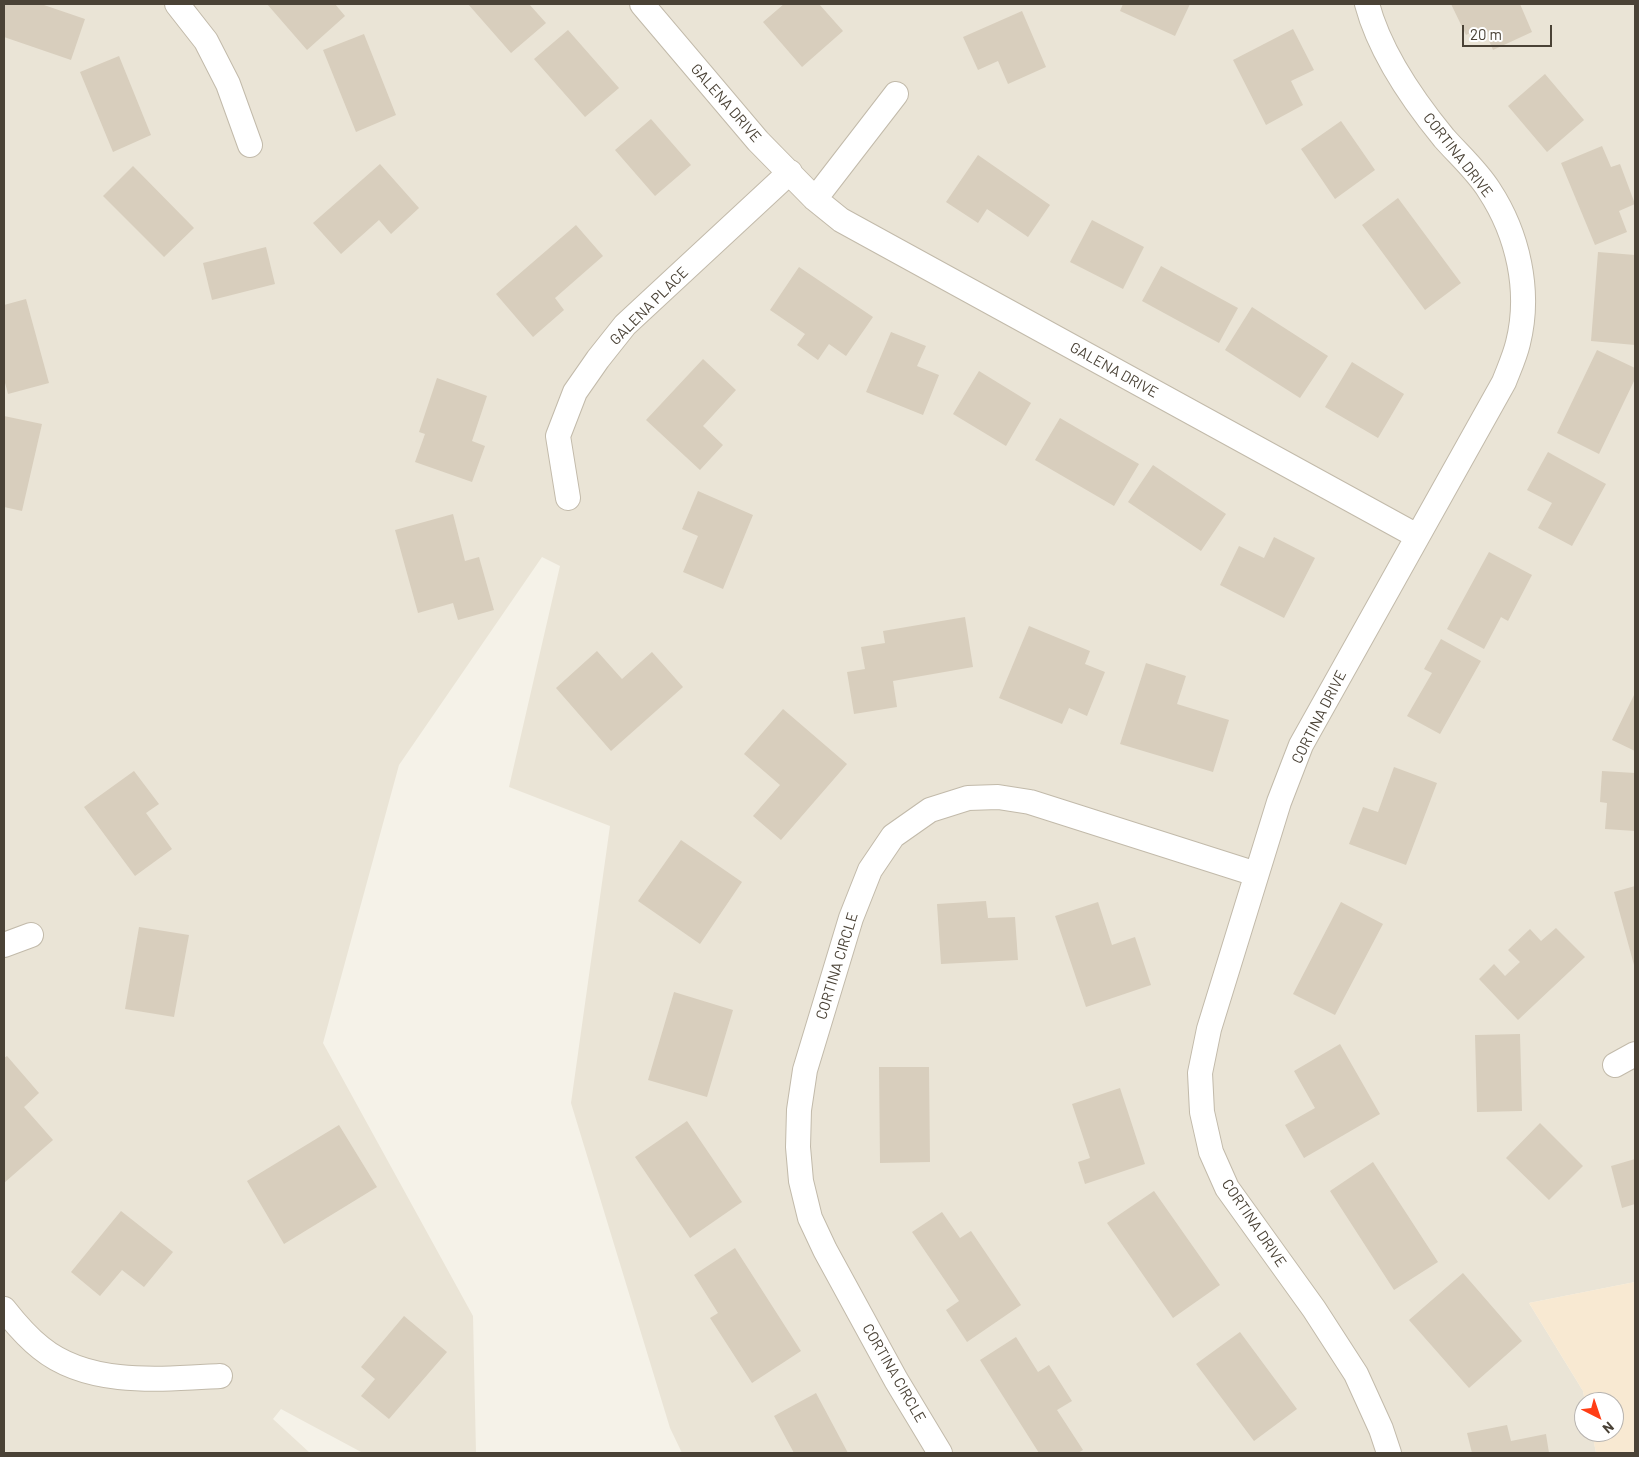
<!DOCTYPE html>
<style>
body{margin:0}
#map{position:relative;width:1639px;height:1457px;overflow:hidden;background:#f5f2e8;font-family:Barlow,sans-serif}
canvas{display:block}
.frame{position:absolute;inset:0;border:5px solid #4a4236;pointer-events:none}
.north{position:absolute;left:1574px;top:1392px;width:50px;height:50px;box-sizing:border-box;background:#fff;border:1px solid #b7b3af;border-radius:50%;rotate:139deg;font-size:14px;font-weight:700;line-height:20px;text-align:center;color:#4a4236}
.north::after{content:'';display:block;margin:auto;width:18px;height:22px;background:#ff3e16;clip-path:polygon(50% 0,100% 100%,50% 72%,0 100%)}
.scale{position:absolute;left:1462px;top:25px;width:90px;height:22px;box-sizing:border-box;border:2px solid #4a4236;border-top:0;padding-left:6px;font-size:15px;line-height:18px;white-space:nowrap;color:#4a4236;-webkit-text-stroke:4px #fff;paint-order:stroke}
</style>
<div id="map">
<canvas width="1639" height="1457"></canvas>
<div class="frame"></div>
<div class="north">N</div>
<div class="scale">20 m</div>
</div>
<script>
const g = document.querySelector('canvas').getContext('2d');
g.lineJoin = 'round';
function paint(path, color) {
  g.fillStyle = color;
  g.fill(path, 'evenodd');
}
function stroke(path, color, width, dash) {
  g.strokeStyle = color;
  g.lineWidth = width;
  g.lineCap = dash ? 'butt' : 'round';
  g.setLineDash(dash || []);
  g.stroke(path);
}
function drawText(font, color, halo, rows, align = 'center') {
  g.font = font + ' Barlow,sans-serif';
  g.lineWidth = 4;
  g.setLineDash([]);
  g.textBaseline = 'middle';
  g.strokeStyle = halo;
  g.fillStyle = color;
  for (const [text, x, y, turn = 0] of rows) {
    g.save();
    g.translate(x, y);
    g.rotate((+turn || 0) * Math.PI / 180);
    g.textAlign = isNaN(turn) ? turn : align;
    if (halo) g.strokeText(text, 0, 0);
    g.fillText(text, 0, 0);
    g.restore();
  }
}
const residential = new Path2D(`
 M4 4H1635V1282L1529 1303 1583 1391 1585 1402H1584V1432H1592L1596 1453H682L670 1428 571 1103 610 826 509 787 560 566 542 557 399 765 323 1043 473 1316 476 1453H363L281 1409 273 1419 310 1453H4Z`);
const commercial = new Path2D(`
 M1635 1282V1453H1596L1592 1432H1614V1402H1585L1583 1391 1529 1303Z`);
const building = new Path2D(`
 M4 4H41L85 19 71 60 4 37Z
 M267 4H335L345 16 307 50Z
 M468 4H529L546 23 511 53Z
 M784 4H819L843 31 802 67 763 22Z
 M1123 4H1190L1175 36 1120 11Z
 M1451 4H1520L1532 32 1493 50 1483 27 1466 35Z
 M1022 11 1046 67 1008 84 998 61 978 70 963 37Z
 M1293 29 1314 70 1291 81 1303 105 1266 125 1233 60Z
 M568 30 619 88 585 117 534 59Z
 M364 34 396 115 356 132 323 50Z
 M119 56 151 135 113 152 80 72Z
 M1545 74 1584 120 1547 152 1508 106Z
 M651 119 691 165 655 196 615 150Z
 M1341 121 1375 170 1335 199 1301 149Z
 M1602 146 1611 167 1620 164 1635 204 1619 211 1627 232 1595 245 1561 163Z
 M978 155 1050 205 1028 237 987 209 978 223 946 202Z
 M380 164 419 208 391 234 379 220 341 254 313 223Z
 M133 166 194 228 164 257 103 196Z
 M1398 198 1461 283 1425 310 1362 225Z
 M1092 220 1144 247 1123 289 1070 262Z
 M576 225 603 256 555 298 564 310 533 337 496 294Z
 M266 247 275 284 212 300 203 263Z
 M1598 252 1635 255V345L1591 341Z
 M1161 266 1238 308 1219 343 1142 301Z
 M799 267 873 317 846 356 829 344 818 360 797 345 805 334 770 310Z
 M26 299 49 383 8 394 4 379V305Z
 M1252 307 1328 356 1300 398 1225 350Z
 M891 332 926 346 917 366 939 375 923 415 866 392Z
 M1597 350 1635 368V379L1599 454 1557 433Z
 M703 359 736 390 703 426 723 445 700 470 646 420Z
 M1352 362 1404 394 1378 438 1325 407Z
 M979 371 1031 403 1006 446 953 414Z
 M437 378 487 396 472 441 485 446 472 482 415 462 425 434 419 432Z
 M4 416 42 424 22 511 4 507Z
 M1060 418 1139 464 1114 506 1035 460Z
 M1548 452 1606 484 1572 546 1538 528 1552 503 1527 490Z
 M1153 465 1226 514 1201 551 1128 502Z
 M698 491 753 515 723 589 683 572 698 536 682 529Z
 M453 514 465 561 479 557 494 610 458 620 453 603 418 613 395 530Z
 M1274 537 1315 558 1284 618 1220 585 1239 546 1264 558Z
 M1489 552 1532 575 1508 621 1501 617 1484 649 1447 629Z
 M965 617 973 667 893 681 897 707 854 714 847 672 865 669 861 647 885 643 883 631Z
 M1029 626 1090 651 1085 664 1105 672 1087 716 1069 708 1062 724 999 698Z
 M1441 639 1481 661 1440 734 1407 716 1432 673 1424 669Z
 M597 651 622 679 652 652 683 687 611 751 556 688Z
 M1146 663 1186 676 1177 704 1229 720 1213 772 1120 744Z
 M1635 693V751L1612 740Z
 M783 709 847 764 781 840 753 816 780 785 744 754Z
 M1394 767 1437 783 1406 865 1349 844 1363 807 1378 812Z
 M134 771 159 804 146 813 172 849 135 876 84 807Z
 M1602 771 1635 773V831L1605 829 1607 803 1600 802Z
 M681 840 742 882 700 944 638 901Z
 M1635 886V964L1634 965 1614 892Z
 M986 901 988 918 1015 917 1018 960 941 964 937 904Z
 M1098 902 1112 945 1135 937 1151 985 1086 1007 1055 916Z
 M1341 902 1383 924 1335 1015 1293 994Z
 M139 927 189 935 174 1017 125 1009Z
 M1556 928 1585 957 1518 1020 1479 979 1494 964 1505 976 1520 962 1508 950 1530 929 1541 941Z
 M674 992 733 1010 707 1097 648 1080Z
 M1520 1034 1522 1111 1477 1112 1475 1035Z
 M1340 1044 1380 1114 1304 1158 1285 1125 1315 1108 1294 1071Z
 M7 1056 39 1093 24 1107 53 1140 4 1183V1058Z
 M879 1067H929L930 1162 880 1163Z
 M1120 1088 1145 1164 1085 1184 1078 1162 1090 1158 1072 1104Z
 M687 1121 742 1202 690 1238 635 1157Z
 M1540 1123 1583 1166 1549 1200 1506 1158Z
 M339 1125 377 1187 284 1244 247 1181Z
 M1635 1159V1204L1622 1208 1611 1166Z
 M1373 1162 1438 1262 1394 1290 1330 1191Z
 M1154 1191 1220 1285 1173 1318 1107 1223Z
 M121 1211 173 1252 144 1287 122 1270 100 1296 71 1272Z
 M942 1212 960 1238 971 1231 1021 1305 967 1342 946 1310 959 1301 912 1232Z
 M735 1248 801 1351 752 1383 710 1318 718 1313 694 1275Z
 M1463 1273 1522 1341 1469 1388 1409 1320Z
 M404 1316 447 1352 389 1419 361 1396 375 1379 361 1367Z
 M1240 1332 1297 1409 1254 1441 1196 1364Z
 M1016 1337 1038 1372 1049 1365 1072 1401 1057 1410 1083 1450 1078 1453H1039L980 1360Z
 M816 1393 848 1453H794L774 1416Z
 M1507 1425 1511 1441 1546 1434 1549 1453H1472L1467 1433Z`);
const street = new Path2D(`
 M177 4 206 41 228 84 250 145
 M642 4 758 141 815 199 841 220 1417 536
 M1367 4C1380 53 1412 99 1444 138 1459 155 1477 171 1489 190 1518 234 1531 291 1518 343 1515 356 1509 369 1504 382L1301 745 1279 802 1209 1029 1200 1073 1202 1112 1211 1152 1227 1188 1314 1309 1356 1374 1381 1429 1389 1453
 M815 199 896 94
 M568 498 558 436 575 392 598 359 625 325 790 172
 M4 945 31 935
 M1615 1065 1635 1054
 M4 1309C15 1323 27 1337 41 1348 89 1387 162 1379 220 1376
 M940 1453 896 1380 825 1250 810 1218 801 1181 798 1147 799 1110 805 1070 851 918 870 870 893 836 930 810 968 798 998 797 1030 802 1256 874`);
const streetNames = [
 ["GALENA DRIVE",726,103,49],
 ["CORTINA DRIVE",1458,155,52],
 ["GALENA PLACE",649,306,-45],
 ["GALENA DRIVE",1114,370,29],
 ["CORTINA DRIVE",1319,717,-63],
 ["CORTINA CIRCLE",837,966,-73],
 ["CORTINA DRIVE",1254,1223,56],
 ["CORTINA CIRCLE",894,1373,60]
];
paint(residential, '#eae4d6');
paint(commercial, '#f8e9d2');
paint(building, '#d8cebd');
stroke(street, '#c2baaa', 26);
stroke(street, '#fff', 24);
drawText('15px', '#4a4236', '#fff', streetNames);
</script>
